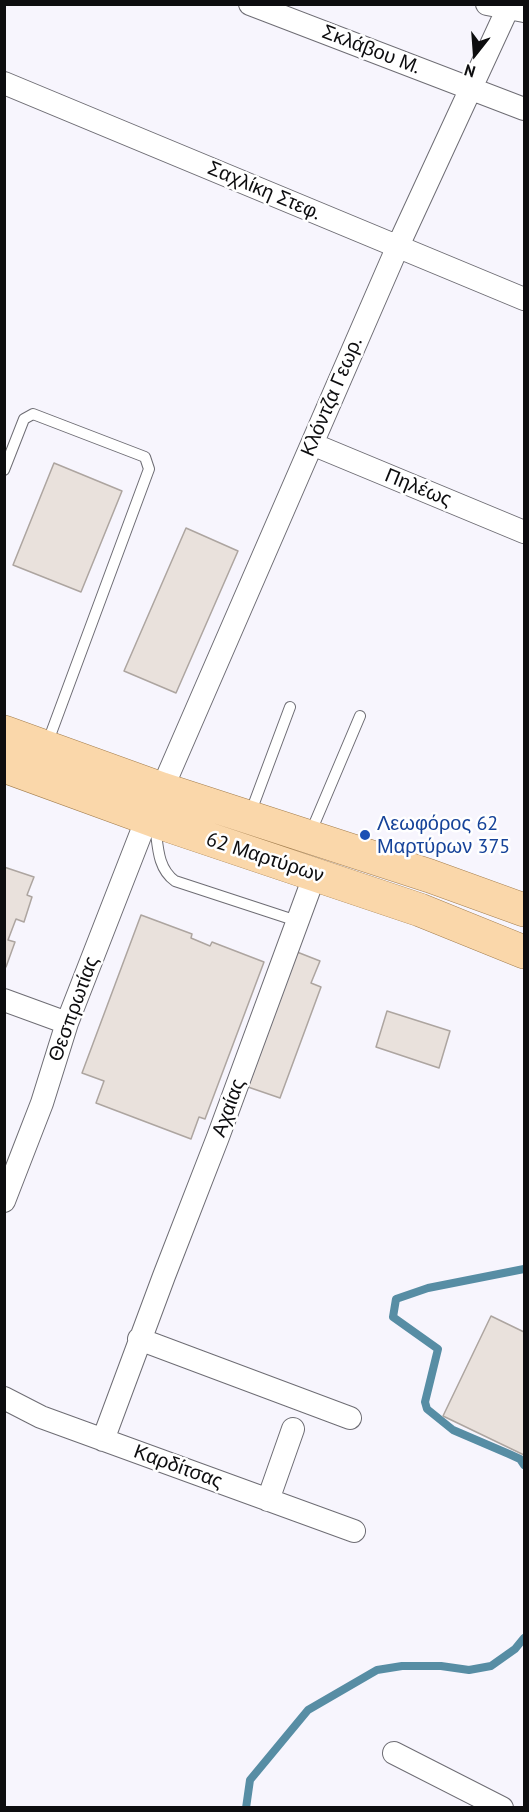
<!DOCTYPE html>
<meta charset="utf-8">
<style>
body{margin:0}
#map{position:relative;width:529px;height:1812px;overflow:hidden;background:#f7f5fd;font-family:"PT Sans",sans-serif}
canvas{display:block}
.frame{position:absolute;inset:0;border:6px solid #0d0d0f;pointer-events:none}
.north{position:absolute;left:445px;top:24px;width:60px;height:60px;-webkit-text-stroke:4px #fff;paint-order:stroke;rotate:197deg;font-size:16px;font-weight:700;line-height:24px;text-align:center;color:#0d0d0f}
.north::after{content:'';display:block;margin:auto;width:21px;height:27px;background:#0d0d0f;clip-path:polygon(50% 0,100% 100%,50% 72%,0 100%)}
</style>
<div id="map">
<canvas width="529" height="1812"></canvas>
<div class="frame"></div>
<div class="north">N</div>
</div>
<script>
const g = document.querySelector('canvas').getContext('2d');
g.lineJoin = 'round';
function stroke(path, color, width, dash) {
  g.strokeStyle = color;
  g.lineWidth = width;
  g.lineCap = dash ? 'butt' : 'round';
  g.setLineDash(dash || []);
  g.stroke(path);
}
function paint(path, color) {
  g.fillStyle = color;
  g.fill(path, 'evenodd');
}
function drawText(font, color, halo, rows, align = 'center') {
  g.font = font + ' "PT Sans",sans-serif';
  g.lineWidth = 5;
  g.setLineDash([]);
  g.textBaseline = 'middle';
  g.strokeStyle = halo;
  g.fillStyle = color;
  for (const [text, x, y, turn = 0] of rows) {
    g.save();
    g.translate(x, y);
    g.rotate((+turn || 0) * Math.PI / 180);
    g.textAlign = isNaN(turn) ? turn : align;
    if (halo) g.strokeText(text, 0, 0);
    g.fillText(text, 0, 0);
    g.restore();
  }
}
const stream = new Path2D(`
 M524 1269 428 1288 396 1299 393 1317 438 1349 425 1402 427 1409 453 1430 509 1454 520 1459 524 1465
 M246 1808 250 1780 308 1710 377 1670 402 1666H441L469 1670 491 1666 515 1649 524 1638`);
const building = new Path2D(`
 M54 463 122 491 81 592 13 565Z
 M186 528 238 551 176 693 124 671Z
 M4 867 34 877 27 895 32 897 24 922 16 919 8 940 15 942 6 967H4Z
 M141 915 192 934 191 938 210 946 212 942 264 962 205 1119 199 1117 191 1139 96 1103 104 1081 82 1073Z
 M297 952 320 961 311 983 321 987 280 1098 248 1087Z
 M387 1011 450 1031 439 1068 376 1047Z
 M491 1316 524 1332V1455L443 1416Z`);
const lane = new Path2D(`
 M4 470 24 419 33 414 145 457 149 469 47 744
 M250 814 290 707
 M155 825C158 845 157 868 175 881L297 921
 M310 834 360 716`);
const street = new Path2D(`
 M250 4 524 109
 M487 4 524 11
 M4 83 524 299
 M312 444 524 532
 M162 789 398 246 508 8
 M4 1000 67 1023
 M4 1201 42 1103 67 1023 147 818
 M139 1339 350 1418
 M4 1398 41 1417 354 1531
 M103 1440 164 1276 218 1137 315 874
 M268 1500 293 1429
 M394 1753 502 1808`);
const primary = new Path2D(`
 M4 732 162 789 430 876 524 910
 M4 766 155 821 420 910 524 952`);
const markers = [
 [365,835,6,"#1a4fb4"]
];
const streetNames = [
 ["Σκλάβου Μ.",371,50,21],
 ["Σαχλίκη Στεφ.",264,191,23],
 ["Κλόντζα Γεωρ.",332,397,-67],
 ["Πηλέως",418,488,22],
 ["62 Μαρτύρων",265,858,18],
 ["Θεσπρωτίας",74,1009,-70],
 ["Αχαίας",229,1108,-70],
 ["Καρδίτσας",178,1467,20]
];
const transitNames = [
 ["Λεωφόρος 62",377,824],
 ["Μαρτύρων 375",377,847]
];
stroke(stream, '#578da4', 8);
paint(building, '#e9e1dc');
stroke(building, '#ada5a0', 1.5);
stroke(lane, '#6e6d74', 12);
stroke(street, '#6e6d74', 24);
stroke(primary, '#a47f4f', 34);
stroke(lane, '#fff', 10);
stroke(street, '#fff', 22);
stroke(primary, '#fad7aa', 33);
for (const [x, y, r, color] of markers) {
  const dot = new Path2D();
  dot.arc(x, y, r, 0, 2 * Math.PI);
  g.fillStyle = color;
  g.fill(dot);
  stroke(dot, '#fff', 2);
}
drawText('20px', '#0d0d0f', '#fff', streetNames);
drawText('20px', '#164399', '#fff', transitNames, 'left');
</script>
